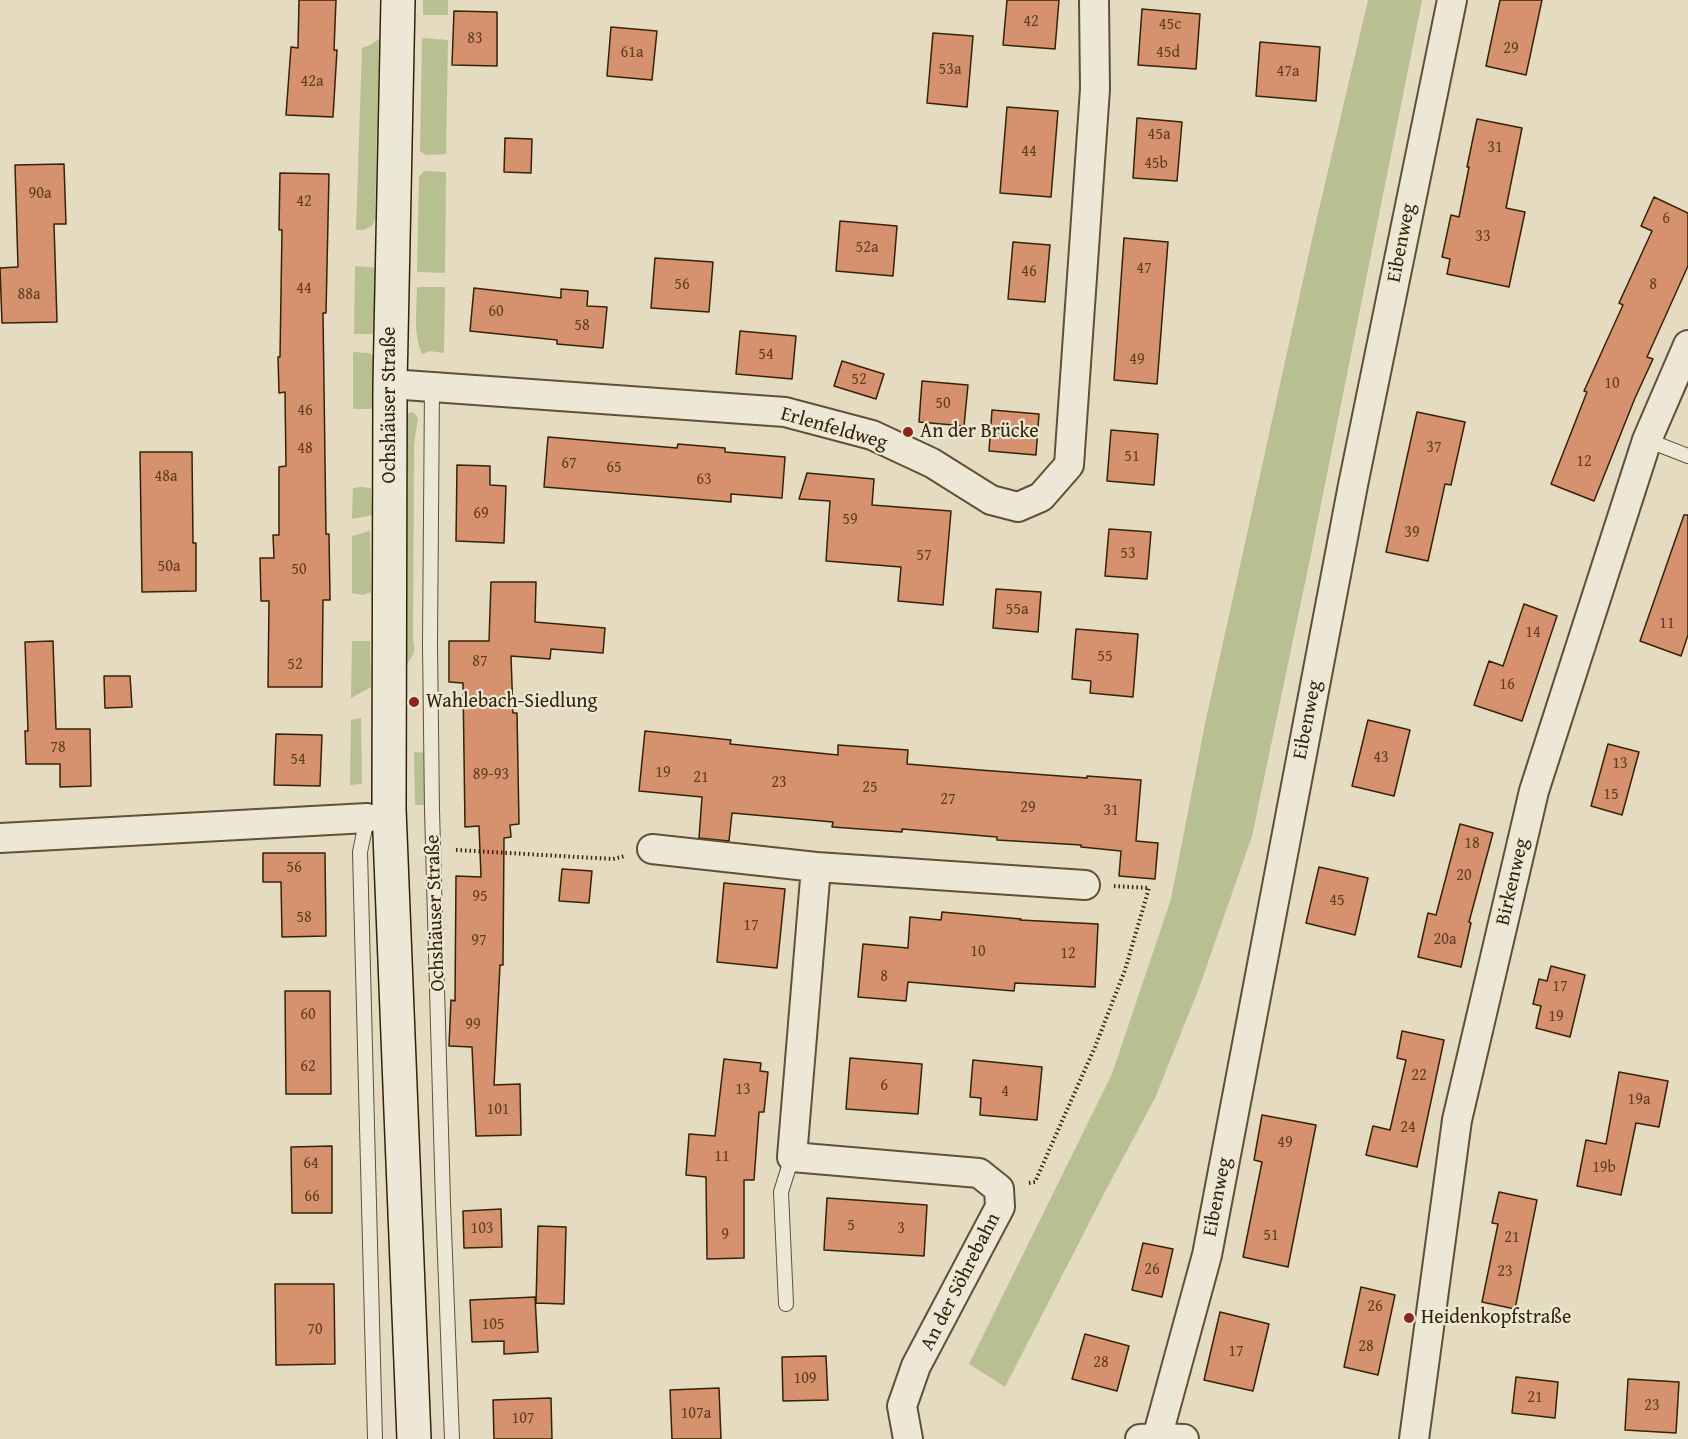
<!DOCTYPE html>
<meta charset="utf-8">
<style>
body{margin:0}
canvas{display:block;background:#e4dbc0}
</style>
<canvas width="1688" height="1439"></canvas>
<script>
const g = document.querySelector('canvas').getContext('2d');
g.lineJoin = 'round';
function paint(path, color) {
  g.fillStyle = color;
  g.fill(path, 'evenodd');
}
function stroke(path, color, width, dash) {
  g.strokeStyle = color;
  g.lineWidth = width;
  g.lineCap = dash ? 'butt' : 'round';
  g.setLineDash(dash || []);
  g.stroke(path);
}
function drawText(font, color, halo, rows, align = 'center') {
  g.font = font + ' "Gentium Book Plus",serif';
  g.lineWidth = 4.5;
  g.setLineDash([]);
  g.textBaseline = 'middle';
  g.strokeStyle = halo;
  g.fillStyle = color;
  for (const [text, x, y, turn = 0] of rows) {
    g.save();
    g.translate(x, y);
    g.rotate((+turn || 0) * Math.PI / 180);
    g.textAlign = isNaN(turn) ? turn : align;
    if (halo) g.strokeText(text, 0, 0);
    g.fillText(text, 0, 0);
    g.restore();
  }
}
const green = new Path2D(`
 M423 0H448V15H423Z
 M1368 0H1422L1311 554 1252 836 1199 988 1155 1098 1107 1188 1005 1387 969 1364 1112 1074 1171 899 1205 724 1313 235Z
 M422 38 448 40 446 154 426 155 420 151Z
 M379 39 375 219 372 226 363 230H356L362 48 370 45Z
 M424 171 446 172 445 273 417 272 419 177Z
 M355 266 376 268 373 334H354Z
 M417 287H445L444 353 430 351 422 354C413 333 417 309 417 287Z
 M353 352 369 353 374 356 372 406 371 409H353Z
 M410 412 414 413 418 418 414 444 413 640C417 652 412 657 405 666L404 423 407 415Z
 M360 487 371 488 372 515 352 519 353 488Z
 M370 531 371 592 363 595 352 593V536Z
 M352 641H370L371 687 351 698Z
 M361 718 362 784 350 785 351 720Z
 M414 752 425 753 426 805H415Z`);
const building = new Path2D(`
 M299 0H336L334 50H337L333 117 286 115 291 47 298 48Z
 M1007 0H1059L1055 49 1003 45Z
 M1500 0H1542L1526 75 1486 66Z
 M1142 9 1200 14 1196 69 1138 65Z
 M454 11 497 12V66L452 65Z
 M611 27 657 31 652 80 607 76Z
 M933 33 973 36 967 107 927 103Z
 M1260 42 1320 47 1316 101 1256 96Z
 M1007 107 1058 111 1051 197 1000 193Z
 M1137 118 1182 122 1177 181 1133 178Z
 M1477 119 1522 128 1506 208 1525 212 1509 287 1447 274 1450 259 1442 257 1451 215 1459 217 1469 167H1467Z
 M505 138 532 139 531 173 504 172Z
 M64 164 66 224H54L57 322 2 323 0 268 18 267 15 165Z
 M280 173 329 174 326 313H323L326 534H329L330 600H323L322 687H268L269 601H261L260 558H274L273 535H279V467L286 466 285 392 279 393 278 357H280L282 230H279Z
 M1654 197 1688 213V266L1647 357 1653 359 1635 398 1594 501 1551 484 1587 392 1584 391 1623 305 1619 303 1652 231 1641 226Z
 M840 221 897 226 893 276 836 271Z
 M1124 238 1168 242 1157 384 1114 380Z
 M1013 242 1050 245 1045 302 1008 299Z
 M655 258 713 262 709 312 651 308Z
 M474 288 561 298V289L588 291 587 306 607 307 603 348 557 344V340L470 331Z
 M740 331 796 336 792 379 736 374Z
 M842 361 884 374 876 399 834 386Z
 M922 381 968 385 964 426 919 422Z
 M992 410 1039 414 1036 455 989 451Z
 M1417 412 1465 422 1451 485 1445 484 1428 561 1386 552Z
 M1111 430 1158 434 1154 485 1107 481Z
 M548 437 677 448 678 444 725 448V452L785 457 782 498 731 494V502L544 487Z
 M140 452H192L193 543H196V591L142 592Z
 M457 465 490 466V485L506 486 504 543 456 541Z
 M807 473 874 479 872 505 951 511 943 605 898 601 901 567 826 561 830 501 799 499Z
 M1684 515H1688V635L1681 656 1640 641Z
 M1109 529 1151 532 1147 579 1105 576Z
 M491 582H536L535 622 605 628 603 653 551 649 550 659 511 656 513 713H517L519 824 510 825 511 837 504 838 503 965H500L494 1085 520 1084 521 1135 476 1136 472 1047 449 1046 451 1000 455 1001 456 876 481 877 479 826 465 827 463 683 449 682V641H489Z
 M996 589 1041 592 1038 632 993 628Z
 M1524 604 1557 616 1522 721 1474 705 1489 661 1503 666Z
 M1076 629 1138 634 1133 697 1090 693 1091 681 1072 679Z
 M53 641 56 729H90L91 786 60 787V764H26L25 731H28L25 642Z
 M104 676H130L132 707 105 708Z
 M1368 720 1410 730 1394 796 1352 786Z
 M645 731 731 740 730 744 838 755V745L908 750 907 764 980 770 1087 778V776L1141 780 1136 841 1158 843 1155 879 1119 876 1121 851 1081 847V845L997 840V837L902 829V832L832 827 833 822 732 813 729 841 699 838 702 797 639 791Z
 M276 734 322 735 320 786 274 785Z
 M1608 744 1639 752 1622 815 1591 806Z
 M1460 824 1493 833 1469 922 1471 923 1461 967 1418 957 1428 913 1436 915Z
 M263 853H325L326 936 282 937 281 882H263Z
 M1319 867 1368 878 1355 935 1306 923Z
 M562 869 592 871 589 903 559 901Z
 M724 883 785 889 777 968 717 962Z
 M942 912 1021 919 1020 920 1098 924 1095 987 1015 983 1014 991 908 982 906 1001 858 997 863 944 908 948 910 917 941 920Z
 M1551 966 1585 975 1570 1037 1536 1028 1541 1006 1533 1004 1539 979 1547 981Z
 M285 991H330L331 1094H286Z
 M1402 1031 1444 1040 1417 1167 1366 1155 1373 1126 1390 1130 1406 1060 1397 1058Z
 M850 1058 922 1064 918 1114 846 1109Z
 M724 1059 761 1063 760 1071 768 1072 764 1112H759L754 1180H744V1258L707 1259 706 1177 686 1175 689 1134 715 1136Z
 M973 1060 1042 1067 1037 1120 980 1115 981 1098 970 1097Z
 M1619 1072 1668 1081 1659 1127 1636 1123 1621 1195 1577 1186 1586 1140 1606 1144Z
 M1262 1115 1316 1125 1288 1267 1243 1257 1262 1162 1254 1160Z
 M332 1146V1213H292L291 1147Z
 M1499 1192 1537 1200 1515 1309 1482 1302 1498 1224 1492 1223Z
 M827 1198 927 1205 924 1256 824 1250Z
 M501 1209 502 1247 464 1248 463 1211Z
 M538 1226 566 1227 564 1304 536 1303Z
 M1143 1243 1173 1249 1162 1297 1132 1290Z
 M275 1284H334L335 1364 276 1365Z
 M1361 1287 1395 1295 1378 1375 1344 1367Z
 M535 1297 538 1352 504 1354V1341L472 1342 470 1300Z
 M1220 1312 1269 1324 1253 1391 1204 1380Z
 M1085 1334 1129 1346 1117 1391 1072 1379Z
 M826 1356 828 1400 783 1401 782 1357Z
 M1516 1377 1558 1382 1555 1418 1512 1413Z
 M1628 1379 1679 1382 1676 1433 1625 1430Z
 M719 1388 721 1439H672L670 1390Z
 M551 1398 552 1439H494L493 1400Z`);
const path = new Path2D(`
 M456 850 613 859 625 856
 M1029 1183 1035 1182 1095 1047 1125 970 1149 888 1113 886`);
const lane = new Path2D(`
 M432 387 430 644 432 810 443 1203 452 1439
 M1647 440 1688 456
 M371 817 367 818 360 852 375 1439
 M786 1304 781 1192 792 1157`);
const street = new Path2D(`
 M390 384 785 412 872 435 932 463 991 500 1018 507 1041 497 1069 465 1095 89 1094 0
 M0 838 367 818
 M652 849 816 867
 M1157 1438 1207 1255 1353 485 1452 0
 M908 1439 902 1406 916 1366 1000 1207 999 1189 979 1173 792 1157 816 867 1085 885
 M1140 1439 1157 1438 1184 1439
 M1414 1439 1457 1120 1534 791 1647 440 1688 345`);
const secondary = new Path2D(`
 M398 0 390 384 389 809 414 1439`);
const markers = [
 [908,432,6,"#8f2418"],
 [414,702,6,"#8f2418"],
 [1409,1318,6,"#8f2418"]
];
const numberNames = [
 ["42",1031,22],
 ["45c",1170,25],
 ["83",475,39],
 ["29",1511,49],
 ["61a",632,53],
 ["45d",1168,53],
 ["53a",950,70],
 ["47a",1288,72],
 ["42a",312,82],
 ["45a",1159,135],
 ["31",1495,148],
 ["44",1029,152],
 ["45b",1156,164],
 ["90a",40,194],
 ["42",304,202],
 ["6",1666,219],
 ["33",1483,237],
 ["52a",867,248],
 ["47",1144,269],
 ["46",1029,272],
 ["56",682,285],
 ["8",1653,285],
 ["44",304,289],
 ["88a",29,295],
 ["60",496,312],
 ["58",582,326],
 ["54",766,355],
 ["49",1137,360],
 ["52",859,380],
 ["10",1612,384],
 ["50",943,404],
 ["46",305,411],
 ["37",1434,448],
 ["48",305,449],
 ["51",1132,457],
 ["12",1584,462],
 ["67",569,464],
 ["65",614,468],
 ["48a",166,477],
 ["63",704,480],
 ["69",481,514],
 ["59",850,520],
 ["39",1412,533],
 ["53",1128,554],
 ["57",924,556],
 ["50a",169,567],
 ["50",299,570],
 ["55a",1017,610],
 ["11",1667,624],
 ["14",1533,633],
 ["55",1105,657],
 ["87",480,662],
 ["52",295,665],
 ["16",1507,685],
 ["78",58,748],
 ["43",1381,758],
 ["54",298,760],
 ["13",1620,764],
 ["19",663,773],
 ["89-93",491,775],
 ["21",701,778],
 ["23",779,783],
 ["25",870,788],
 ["15",1611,795],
 ["27",948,800],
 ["29",1028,808],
 ["31",1111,811],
 ["18",1472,844],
 ["56",294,868],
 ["20",1464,876],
 ["95",480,897],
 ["45",1337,901],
 ["58",304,918],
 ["17",751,926],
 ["20a",1445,940],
 ["97",479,941],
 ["10",978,952],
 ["12",1068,954],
 ["8",884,977],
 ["17",1560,987],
 ["60",308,1015],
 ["19",1556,1017],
 ["99",473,1025],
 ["62",308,1067],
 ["22",1419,1076],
 ["6",884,1086],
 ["13",743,1090],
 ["4",1005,1092],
 ["19a",1639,1100],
 ["101",498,1110],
 ["24",1408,1128],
 ["49",1285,1143],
 ["11",722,1157],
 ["64",311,1164],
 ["19b",1604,1168],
 ["66",312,1197],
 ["5",851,1226],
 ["103",482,1229],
 ["3",901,1229],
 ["9",725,1235],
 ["51",1271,1236],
 ["21",1512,1238],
 ["26",1152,1270],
 ["23",1505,1272],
 ["26",1375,1307],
 ["105",493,1325],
 ["70",315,1330],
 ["28",1366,1347],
 ["17",1236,1352],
 ["28",1101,1363],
 ["109",805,1379],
 ["21",1535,1398],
 ["23",1652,1406],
 ["107a",696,1414],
 ["107",523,1419]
];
const streetNames = [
 ["Eibenweg",1402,243,-79],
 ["Ochshäuser Straße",390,405,-90],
 ["Erlenfeldweg",834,429,16],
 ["Eibenweg",1308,720,-79],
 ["Birkenweg",1513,882,-77],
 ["Ochshäuser Straße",436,913,-92],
 ["Eibenweg",1218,1197,-79],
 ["An der Söhrebahn",961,1282,-63]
];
const poiNames = [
 ["An der Brücke",920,432],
 ["Wahlebach-Siedlung",426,702],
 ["Heidenkopfstraße",1421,1318]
];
paint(green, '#b8bf90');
paint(building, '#d6916e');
stroke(building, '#352305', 1.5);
stroke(lane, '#615134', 16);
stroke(street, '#615134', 32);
stroke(secondary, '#352305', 36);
stroke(path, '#352305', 4, [1.5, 3]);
stroke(lane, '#ede8d6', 14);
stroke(street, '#ede8d6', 28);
stroke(secondary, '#ede8d6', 33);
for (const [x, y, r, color] of markers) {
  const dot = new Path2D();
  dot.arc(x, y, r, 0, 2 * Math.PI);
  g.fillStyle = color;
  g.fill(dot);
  stroke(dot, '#ede8d6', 2);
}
drawText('16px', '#5d3e1f', null, numberNames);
drawText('20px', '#352305', '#ede8d6', streetNames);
drawText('20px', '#352305', '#ede8d6', poiNames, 'left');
</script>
